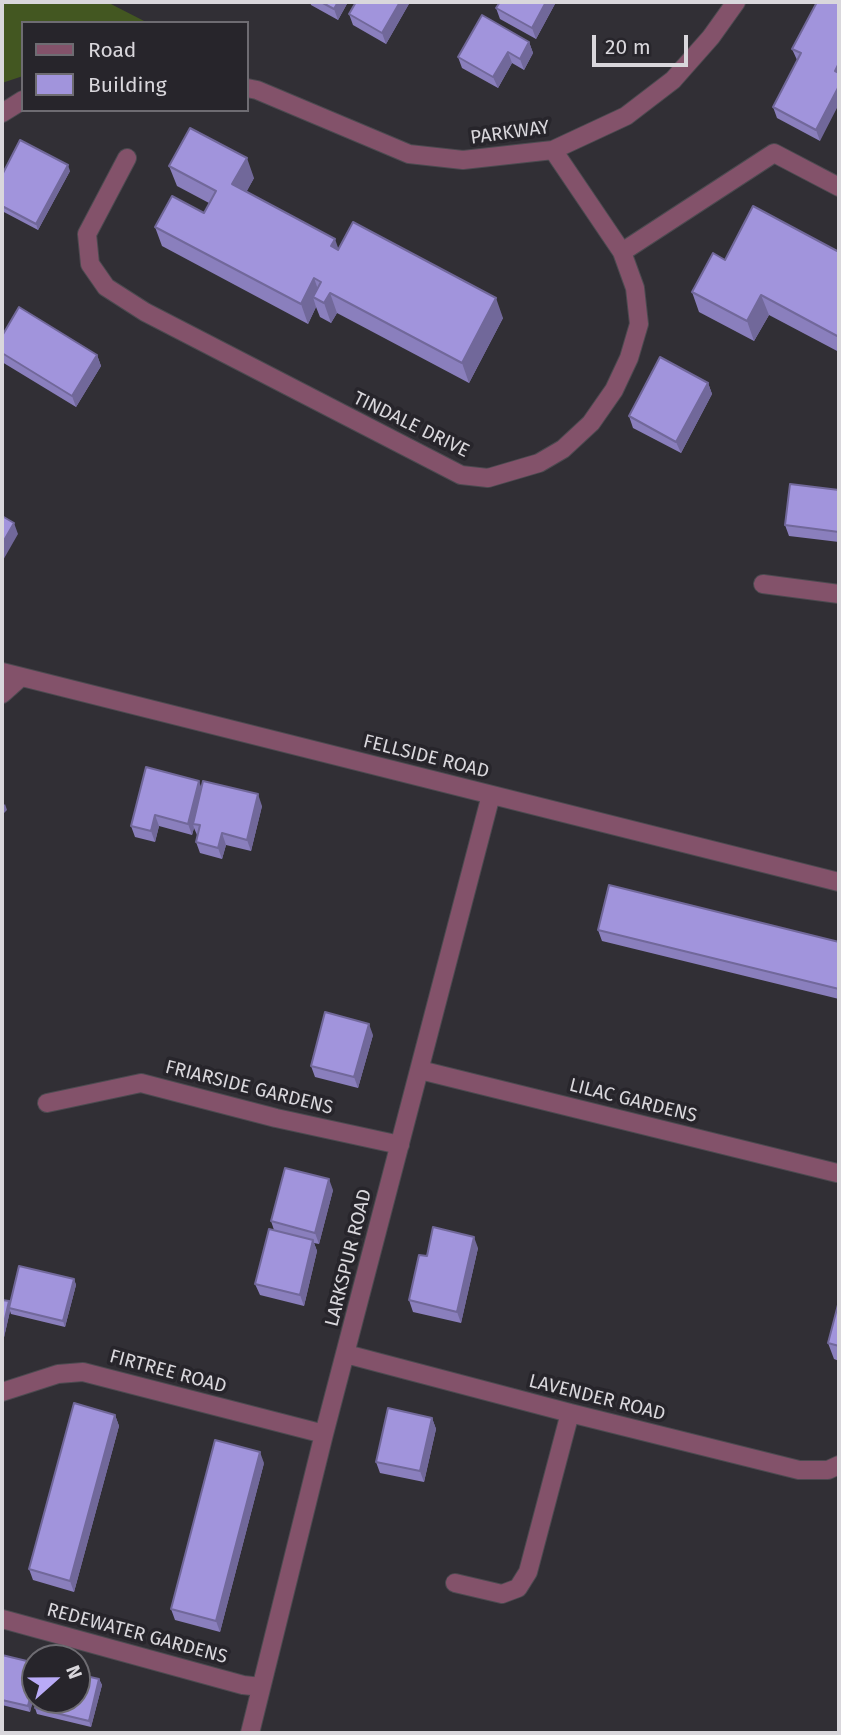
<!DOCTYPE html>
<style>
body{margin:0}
#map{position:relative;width:841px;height:1735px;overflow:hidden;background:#312f35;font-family:"Fira Sans",sans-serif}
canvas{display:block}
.frame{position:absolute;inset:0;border:4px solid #d9d7dc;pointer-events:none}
.legend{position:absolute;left:21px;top:21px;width:228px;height:91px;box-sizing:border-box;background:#27252b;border:2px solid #6e6c72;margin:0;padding:9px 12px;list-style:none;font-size:21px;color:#d9d7dc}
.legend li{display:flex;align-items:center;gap:14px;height:35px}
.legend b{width:35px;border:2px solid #6e6c72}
.north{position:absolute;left:21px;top:1644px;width:70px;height:70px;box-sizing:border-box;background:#27252b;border:2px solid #6e6c72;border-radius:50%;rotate:69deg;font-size:19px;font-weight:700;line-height:28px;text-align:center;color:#d9d7dc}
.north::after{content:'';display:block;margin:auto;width:24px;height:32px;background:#b9abf7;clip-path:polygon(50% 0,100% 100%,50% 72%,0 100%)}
.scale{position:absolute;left:592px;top:35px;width:96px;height:32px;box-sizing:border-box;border:4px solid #d9d7dc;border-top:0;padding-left:9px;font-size:21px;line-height:24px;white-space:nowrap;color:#d9d7dc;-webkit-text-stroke:5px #27252b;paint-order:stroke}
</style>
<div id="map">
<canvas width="841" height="1735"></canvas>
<div class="frame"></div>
<ul class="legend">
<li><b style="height:9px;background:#83526a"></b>Road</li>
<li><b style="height:19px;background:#a194dc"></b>Building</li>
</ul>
<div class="north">N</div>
<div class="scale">20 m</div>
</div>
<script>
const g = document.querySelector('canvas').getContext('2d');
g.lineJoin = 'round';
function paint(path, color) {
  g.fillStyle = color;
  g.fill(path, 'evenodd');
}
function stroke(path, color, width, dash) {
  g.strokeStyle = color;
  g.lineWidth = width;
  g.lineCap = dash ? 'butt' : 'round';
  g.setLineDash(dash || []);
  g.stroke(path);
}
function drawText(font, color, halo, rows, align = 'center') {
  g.font = font + ' "Fira Sans",sans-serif';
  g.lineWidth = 7;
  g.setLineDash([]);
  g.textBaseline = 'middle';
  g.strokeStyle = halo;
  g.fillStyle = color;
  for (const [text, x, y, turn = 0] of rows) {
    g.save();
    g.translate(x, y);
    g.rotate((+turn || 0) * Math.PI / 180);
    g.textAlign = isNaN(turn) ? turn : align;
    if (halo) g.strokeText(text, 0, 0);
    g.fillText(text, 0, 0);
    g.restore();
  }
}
const green = new Path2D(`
 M2 2H107L148 23H23V76L2 83Z`);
const minor = new Path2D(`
 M247 88 257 90 409 154 463 160 553 150 626 116 673 80 711 37 736 2
 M2 113 23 100
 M127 158 87 234 90 264 106 287 145 312 461 475 488 478 539 463 563 449 591 423 614 390 629 358 639 324 635 288 622 252 553 150
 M622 252 774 153 839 187
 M763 584 839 594
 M2 672 839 882
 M2 694 21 677
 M420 1070 837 1173
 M47 1103 141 1083 276 1118 400 1145
 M346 1354 570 1413 799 1470H828L839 1465
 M2 1392 58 1374 83 1372 324 1434
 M455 1583 502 1594 518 1588 528 1572 570 1413
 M2 1619 243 1685 261 1687
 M250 1733 324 1434 491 795`);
const wall = new Path2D(`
 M310 2H348L338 20 311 5Z
 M356 2H410L386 44 353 25 349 14Z
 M500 2H556L536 39 500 19 496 8Z
 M817 2 820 141 777 118 773 107 797 60 792 49Z
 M529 42 533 53 524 70 512 63 498 88 462 68 458 57Z
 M169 166 254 178 246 192 339 249 503 318 469 383 337 313 331 323 320 317 316 307 308 324 162 246 155 227 204 213 209 203 177 186Z
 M70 171 38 230 2 211V175Z
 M839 252V352L769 315 754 341 699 312 692 292 725 260Z
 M2 336 97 355 101 366 76 407 2 362Z
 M708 383 712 394 681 453 633 428 629 416Z
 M839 490V542L789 536 785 525Z
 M201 788 262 806 251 851 226 845 222 859 200 853 196 842 198 835H197L194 828 192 835 159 826 155 842 135 837 131 826Z
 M598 930 839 942V999L602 941Z
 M373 1035 358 1088 315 1077 311 1066Z
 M333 1190 319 1244 314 1243 317 1251 304 1306 260 1295 255 1284 274 1230 271 1221Z
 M478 1248 461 1323 413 1312 409 1300 427 1256Z
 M74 1279 76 1285 65 1327 11 1314 10 1311 2 1346 10 1305Z
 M839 1301V1361L834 1359 828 1343Z
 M115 1415 119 1426 74 1592 33 1580 29 1569Z
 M432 1418 436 1429 424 1482 380 1473 376 1462Z
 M264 1463 220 1632 175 1620 171 1609Z
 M2 1655 35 1663V1692L30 1712 2 1705Z
 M99 1679 102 1685 91 1727 37 1714 35 1708Z`);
const shadedWall = new Path2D(`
 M338 2H348L338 20 334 9Z
 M400 2H410L386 44 382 33Z
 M546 2H556L536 39 532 28Z
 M529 42 533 53 524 70 520 59Z
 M508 52 512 63 498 88 493 77Z
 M839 63V82L835 71Z
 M839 86V104L820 141 816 130Z
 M247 158 254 178 240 204 232 184Z
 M68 165 70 171 38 230 36 224Z
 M335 239 342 259 331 246Z
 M314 278 321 298 313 297 316 307 308 324 301 304Z
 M330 293 337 313 331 323 324 303Z
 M761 295 769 315 754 341 747 321Z
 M496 298 503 318 469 383 462 363Z
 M97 355 101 366 76 407 72 396Z
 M708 383 712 394 681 453 676 442Z
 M14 523 18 534 2 562V544Z
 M199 781 203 792 193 824 194 828 192 835 188 824Z
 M258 794 262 806 251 851 247 840Z
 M5 804 7 810 2 815V807Z
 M155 815 159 826 155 842 151 831Z
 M222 833 226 845 222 859 218 848Z
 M369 1024 373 1035 358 1088 354 1077Z
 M329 1179 333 1190 319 1244 315 1233Z
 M474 1237 478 1248 461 1323 457 1312Z
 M313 1240 317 1251 304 1306 300 1295Z
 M74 1279 76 1285 65 1327 63 1321Z
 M9 1301 11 1307 9 1308 10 1311 2 1346V1332Z
 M115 1415 119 1426 74 1592 70 1581Z
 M432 1418 436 1429 424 1482 420 1471Z
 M260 1452 264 1463 220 1632 216 1621Z
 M35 1678V1692L30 1712 28 1706Z
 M99 1679 102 1685 91 1727 89 1721Z`);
const building = new Path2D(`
 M321 2H338L334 9Z
 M356 2H400L382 33 349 14Z
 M500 2H546L532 28 496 8Z
 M817 2H839V63L835 71 839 73V86L816 130 773 107 801 53 792 49Z
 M482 15 529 42 520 59 508 52 493 77 458 57Z
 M190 128 247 158 232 184 335 239 331 246 338 250 353 222 496 298 462 363 330 293 324 303 313 297 321 282 314 278 301 304 155 227 172 196 204 213 216 191 169 166Z
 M20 140 68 165 36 224 2 206V175Z
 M753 206 839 252V337L761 295 747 321 692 292 713 253 725 260Z
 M19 307 97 355 72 396 2 353V336Z
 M660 357 708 383 676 442 629 416Z
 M790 484 839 490V532L785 525Z
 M2 516 14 523 2 544Z
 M146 767 199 781 188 824 155 815 151 831 131 826Z
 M203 781 258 794 247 840 222 833 218 848 196 842 200 825 193 824Z
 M609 885 839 942V989L598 930Z
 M325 1012 369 1024 354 1077 311 1066Z
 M285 1168 329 1179 315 1233 271 1221Z
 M433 1227 474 1237 457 1312 409 1300 419 1255 427 1256Z
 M269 1229 313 1240 300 1295 255 1284Z
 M19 1266 74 1279 63 1321 9 1308Z
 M2 1300 9 1301 2 1332Z
 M839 1301V1346L828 1343Z
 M74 1403 115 1415 70 1581 29 1569Z
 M388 1408 432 1418 420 1471 376 1462Z
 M215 1440 260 1452 216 1621 171 1609Z
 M2 1655 35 1663V1678L28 1706 2 1700Z
 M77 1674 99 1679 89 1721 35 1708 37 1700H77Z`);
const streetNames = [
 ["PARKWAY",510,133,-8],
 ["TINDALE DRIVE",411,425,26],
 ["FELLSIDE ROAD",426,757,14],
 ["FRIARSIDE GARDENS",249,1088,14],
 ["LILAC GARDENS",633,1101,14],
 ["LARKSPUR ROAD",349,1258,-76],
 ["FIRTREE ROAD",168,1372,15],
 ["LAVENDER ROAD",597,1398,14],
 ["REDEWATER GARDENS",137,1634,15]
];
paint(green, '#435721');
stroke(minor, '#4c4a50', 20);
stroke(minor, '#83526a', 18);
paint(wall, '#8a7fbd');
paint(shadedWall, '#71689a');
paint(building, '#a194dc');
stroke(building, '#71689a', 2);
drawText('19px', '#d9d7dc', '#27252b', streetNames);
</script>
